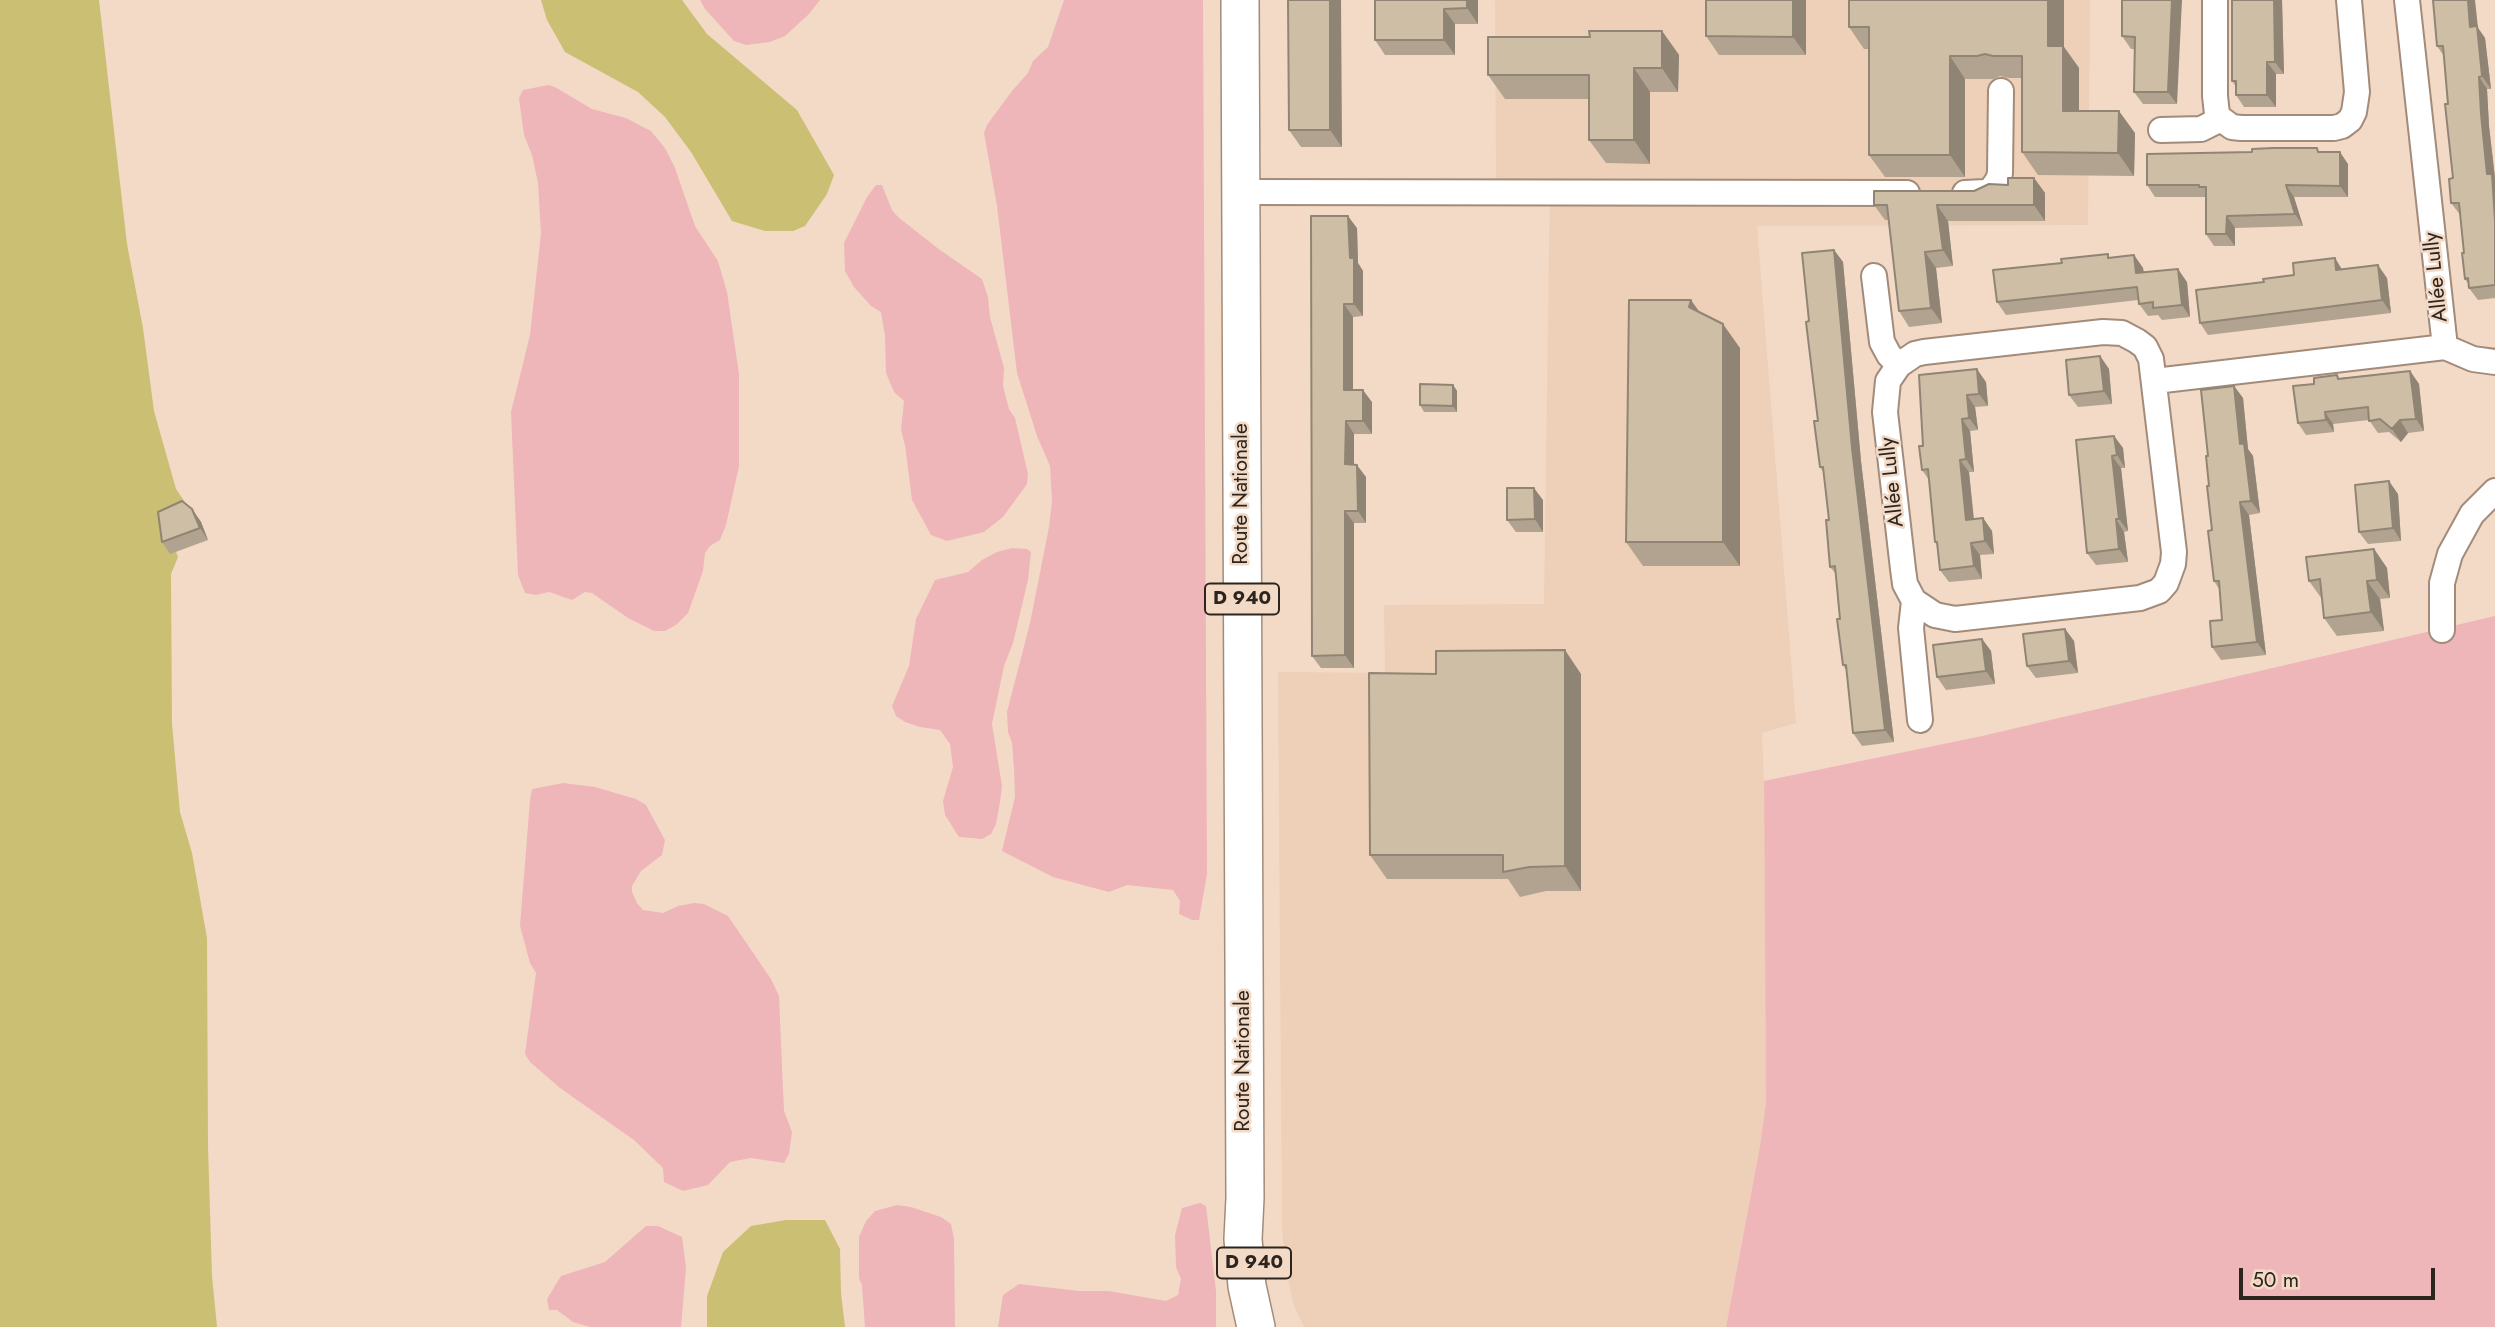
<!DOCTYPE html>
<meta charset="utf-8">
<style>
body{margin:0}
#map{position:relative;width:2495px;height:1327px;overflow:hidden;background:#f3dac7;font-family:Jost,sans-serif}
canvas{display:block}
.scale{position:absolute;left:2239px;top:1268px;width:196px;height:32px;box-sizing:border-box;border:4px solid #2d241d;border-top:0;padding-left:9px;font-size:21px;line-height:24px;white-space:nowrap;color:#2d241d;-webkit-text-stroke:5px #f3dac7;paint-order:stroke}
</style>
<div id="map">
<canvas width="2495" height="1327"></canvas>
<div class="scale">50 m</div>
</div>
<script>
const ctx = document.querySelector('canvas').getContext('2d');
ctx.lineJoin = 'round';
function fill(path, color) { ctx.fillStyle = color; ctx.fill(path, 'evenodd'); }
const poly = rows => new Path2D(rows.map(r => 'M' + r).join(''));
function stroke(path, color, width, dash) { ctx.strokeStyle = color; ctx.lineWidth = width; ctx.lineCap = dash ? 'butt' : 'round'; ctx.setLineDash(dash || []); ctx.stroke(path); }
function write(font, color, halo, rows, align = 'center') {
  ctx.font = font + ' Jost,sans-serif'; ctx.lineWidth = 5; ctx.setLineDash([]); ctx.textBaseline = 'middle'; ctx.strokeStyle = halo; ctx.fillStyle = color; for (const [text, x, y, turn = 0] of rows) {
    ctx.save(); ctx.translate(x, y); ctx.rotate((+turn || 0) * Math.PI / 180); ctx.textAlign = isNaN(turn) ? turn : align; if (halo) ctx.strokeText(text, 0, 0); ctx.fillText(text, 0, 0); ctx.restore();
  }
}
fill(poly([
 [1495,0,2090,0,2088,225,1757,226,1796,723,1762,733,1764,781,1766,1102,1760,1146,1726,1327,1304,1327,1293,1303,1286,1268,1282,1229,1278,672,1385,673,1384,605,1544,604,1550,181,1496,181]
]), '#eecfb7');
fill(poly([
 [700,0,820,0,809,14,785,36,770,42,746,45,734,41,705,9],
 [1064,0,1203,0,1207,874,1199,920,1192,920,1179,914,1180,901,1173,890,1127,885,1109,892,1053,877,1002,851,1015,797,1014,768,1012,743,1008,732,1007,712,1030,623,1049,527,1052,501,1050,466,1037,436,1017,373,997,206,984,133,987,125,1012,91,1028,73,1033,61,1048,47],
 [548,85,555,87,592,109,626,118,651,131,665,148,675,168,695,226,718,261,727,292,739,374,739,466,726,525,720,540,710,546,705,553,703,571,688,613,676,625,665,631,654,631,628,618,592,593,585,592,572,600,549,592,536,595,525,593,518,575,511,412,530,335,541,233,538,183,532,155,524,135,519,98,523,90],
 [876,185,882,185,892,210,898,217,940,250,982,279,988,297,990,317,1004,368,1003,386,1009,409,1015,418,1028,474,1027,484,1003,517,984,532,947,541,931,535,912,500,905,445,901,430,904,401,894,392,886,373,885,336,881,312,871,306,854,287,845,271,844,243,867,197],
 [1012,548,1027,549,1031,552,1028,580,1013,643,1004,666,992,724,1002,786,1000,802,996,824,991,834,982,839,959,837,945,815,943,801,953,767,950,744,940,730,920,727,905,722,896,716,892,706,909,666,916,619,935,580,968,572,982,560,997,552],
 [2495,616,2495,1327,1726,1327,1760,1146,1766,1102,1764,781,1982,736],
 [563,783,595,787,636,799,646,805,665,840,662,855,641,871,632,886,632,892,637,903,643,910,663,913,678,906,694,903,704,904,728,916,771,979,779,996,784,1111,792,1132,789,1154,784,1163,751,1158,730,1162,708,1185,683,1191,664,1182,663,1168,634,1140,560,1088,530,1062,525,1054,536,973,530,963,520,926,530,800,532,789],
 [1200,1203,1206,1206,1216,1291,1216,1327,998,1327,1003,1295,1019,1284,1079,1291,1109,1291,1166,1301,1178,1295,1181,1279,1176,1267,1175,1235,1182,1208],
 [897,1205,911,1207,941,1217,951,1224,954,1239,955,1327,865,1327,862,1285,859,1278,859,1237,866,1221,875,1211],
 [646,1226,658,1226,682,1237,686,1268,681,1327,590,1327,573,1322,557,1310,549,1310,547,1299,561,1276,605,1262]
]), '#eeb6b8');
fill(poly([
 [0,0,99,0,127,244,143,328,154,411,176,489,193,514,167,528,178,557,171,574,172,724,180,812,192,853,207,938,208,1146,212,1276,217,1327,0,1327],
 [541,0,682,0,707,34,797,110,834,175,827,194,805,226,793,231,765,231,732,221,691,152,665,117,638,92,565,52,547,20],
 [786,1220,825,1220,840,1249,841,1293,845,1327,707,1327,707,1296,723,1252,751,1226]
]), '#cbbf73');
const street = poly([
 [2215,0,2215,96,2217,114,2221,119],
 [2407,0,2445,347],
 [2161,130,2201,129,2221,119,2232,127,2241,128,2334,128,2342,126,2350,120,2354,112,2357,92,2349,0],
 [1241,192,1907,193],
 [1965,193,1985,192,1991,190,1998,180,2000,173,2001,91],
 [1874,276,1882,342,1889,355,1899,365,1888,381,1885,412,1903,569,1905,584,1914,601,1911,628,1920,720],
 [2445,347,2473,359,2495,362],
 [1899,365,1915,354,1924,352,2103,332,2122,333,2137,341,2145,347,2151,359,2174,552,2173,564,2166,583,2159,591,2140,598,1955,619,1935,615,1914,601],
 [2155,381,2445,347],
 [2442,630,2442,583,2450,554,2472,514,2495,491]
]);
const primary = poly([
 [1240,0,1245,1198,1243,1239,1247,1286,1256,1327]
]);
stroke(street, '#a28b7a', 28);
stroke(primary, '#a28b7a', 40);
stroke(street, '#fff', 24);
stroke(primary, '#fff', 37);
fill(poly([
 [1288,0,1342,147,1301,147,1289,130],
 [1375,0,1478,0,1478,24,1455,24,1455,55,1385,55,1375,40],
 [1806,0,1806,55,1719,55,1706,36],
 [1849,0,2064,47,2079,68,2079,111,2135,133,2134,176,2038,175,2022,152,2022,78,2009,78,2000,76,1993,79,1965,79,1965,177,1885,177,1869,155,1869,49,1864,49,1849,27],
 [2122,0,2177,104,2143,104,2134,92,2135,49,2131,49,2122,36],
 [2232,0,2282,0,2284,74,2276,74,2276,107,2244,107,2236,95,2236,87,2232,81],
 [2478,28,2485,38,2491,89,2487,89,2489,126,2495,178,2495,298,2478,300,2469,288,2469,285,2465,279,2464,253,2461,216,2451,203,2453,178,2444,56,2437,46],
 [1662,31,1679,55,1678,92,1650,92,1650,164,1606,163,1589,140,1589,99,1505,99,1488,75,1590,37],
 [2320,152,2348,164,2348,197,2294,197,2303,226,2235,228,2235,246,2214,246,2206,234,2205,197,2155,197,2147,185],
 [2034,178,2045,193,2045,221,1948,221,1953,266,1936,268,1942,323,1909,327,1899,311,1889,220,1885,220,1874,205,1974,191],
 [1311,216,1357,228,1358,263,1363,271,1363,316,1353,317,1353,390,1372,402,1372,434,1354,434,1354,465,1366,477,1366,523,1354,523,1354,668,1321,668,1312,656],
 [1834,250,1843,262,1861,461,1894,742,1862,746,1853,733,1846,670,1843,665,1840,619,1836,574,1830,567,1829,520,1824,473,1820,467,1818,421,1809,321],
 [2134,255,2143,268,2144,272,2187,282,2190,317,2162,320,2158,315,2148,316,2139,304,2138,300,2006,315,1997,302,2110,258],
 [2342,269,2387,278,2391,313,2208,335,2200,323,2264,282],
 [1699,312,1740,348,1740,566,1643,566,1626,542],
 [2100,356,2109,369,2112,404,2078,407,2069,395],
 [2410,371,2419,384,2424,431,2408,433,2401,442,2389,432,2378,433,2369,420,2333,424,2334,432,2306,435,2298,423,2314,384,2337,375,2339,378],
 [1919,375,1986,382,1988,406,1975,407,1978,430,1970,431,1974,472,1969,472,1974,519,1983,518,1992,531,1994,554,1980,555,1982,579,1949,582,1940,570,1938,547,1935,542,1929,480,1922,470,1923,446],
 [1453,385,1457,391,1457,412,1424,412,1420,405],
 [2234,386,2243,398,2248,449,2253,456,2260,513,2249,515,2266,655,2221,660,2212,647,2222,620,2219,589,2214,581,2208,456],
 [2114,436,2123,448,2125,468,2121,468,2128,531,2124,532,2128,562,2096,565,2087,553],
 [2398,494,2401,541,2368,544,2359,532],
 [1543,500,1543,532,1516,532,1507,520],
 [192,509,201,522,208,540,170,554,162,542],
 [2374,549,2387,568,2390,598,2380,599,2384,631,2337,636,2324,618,2322,599,2309,581],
 [2065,629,2074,641,2078,673,2036,678,2027,666],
 [1982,639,1991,651,1995,684,1946,690,1937,677],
 [1436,674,1581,674,1581,891,1546,891,1520,897,1508,879,1387,879,1370,855]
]), '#b1a38f');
fill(poly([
 [1330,0,1341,0,1342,147,1330,130],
 [1467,0,1478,0,1478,24,1467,8],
 [1793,0,1806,0,1806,55,1793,37],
 [2048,0,2064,0,2064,47,2079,68,2079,133,2063,111,2048,46],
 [2172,0,2182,0,2177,104,2168,92],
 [2274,0,2282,0,2284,74,2275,62],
 [2468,0,2475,0,2478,28,2485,38,2491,89,2482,76,2470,27],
 [1444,9,1455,24,1455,55,1444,40],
 [1662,31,1679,55,1678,92,1662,68],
 [1950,56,1965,79,1965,177,1950,155],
 [2267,62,2276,74,2276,107,2267,95],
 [1634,68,1650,92,1650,164,1634,140],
 [2479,77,2487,89,2489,126,2495,178,2495,221,2487,174,2481,114],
 [2119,111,2135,133,2134,176,2118,153],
 [2340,152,2348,164,2348,197,2340,186],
 [2034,178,2045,193,2045,221,2034,205],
 [2286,185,2294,197,2303,226,2295,214],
 [1937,205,1948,221,1953,266,1943,250],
 [1348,216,1357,228,1358,263,1363,271,1363,316,1354,304,1350,258],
 [2227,216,2235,228,2235,246,2226,234],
 [1834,250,1843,262,1861,461,1894,742,1885,730,1852,448],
 [1925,252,1936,268,1942,323,1931,308],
 [2134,255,2143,268,2145,286,2136,273],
 [2335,258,2343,271,2336,270],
 [2378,265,2387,278,2391,313,2382,300],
 [2178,269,2187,282,2190,317,2182,305],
 [1691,300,1708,324,1689,307],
 [1344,304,1353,317,1353,403,1344,390],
 [1723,324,1740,348,1740,566,1723,542],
 [2100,356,2109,369,2112,404,2104,391],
 [1977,369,1986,382,1988,406,1979,394],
 [2410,371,2419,384,2424,431,2416,419],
 [1453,385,1457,391,1457,412,1453,406],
 [2234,386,2243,398,2248,449,2253,456,2260,513,2251,501,2240,444],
 [1363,390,1372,402,1372,434,1363,421],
 [1967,395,1975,407,1978,430,1969,418],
 [2325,412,2333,424,2334,432,2326,420],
 [1962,419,1970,431,1974,472,1966,459],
 [2400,420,2408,433,2401,442,2392,429],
 [1346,421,1354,434,1354,477,1345,464],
 [2114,436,2123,448,2125,468,2117,455],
 [2112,456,2121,468,2128,531,2119,519],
 [1960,460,1969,472,1975,533,1966,520],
 [1357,465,1366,477,1366,523,1358,511],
 [2389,481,2398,494,2401,541,2393,528],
 [1534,488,1543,500,1543,532,1535,519],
 [2240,502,2249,515,2266,655,2257,642],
 [192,509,201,522,208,540,200,528],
 [1345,511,1354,523,1354,668,1345,655],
 [1983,518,1992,531,1994,554,1985,541],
 [2116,519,2124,532,2128,562,2119,549],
 [1971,543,1980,555,1982,579,1974,566],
 [2374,549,2387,568,2390,598,2377,580],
 [2367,581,2380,599,2384,631,2371,612],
 [2065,629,2074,641,2078,673,2069,661],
 [1982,639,1991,651,1995,684,1986,671],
 [1565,650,1581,674,1581,891,1565,866]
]), '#908574');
const building = poly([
 [1288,0,1330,0,1330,130,1289,130,1288,0],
 [1375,0,1467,0,1467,8,1444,9,1444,40,1375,40,1375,0],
 [1706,0,1793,0,1793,37,1706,36,1706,0],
 [1849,0,2048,0,2048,46,2063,46,2063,111,2119,111,2118,153,2022,152,2022,56,1993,56,1985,54,1977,56,1950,56,1950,155,1869,155,1869,27,1849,27,1849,0],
 [2122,0,2172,0,2168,92,2134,92,2135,37,2122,36,2122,0],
 [2232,0,2274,0,2275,62,2267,62,2267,95,2236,95,2236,81,2232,81,2232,0],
 [2433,0,2468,0,2470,27,2477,26,2482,76,2479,77,2481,114,2487,174,2492,174,2495,221,2495,285,2469,288,2468,278,2465,279,2462,253,2464,253,2459,203,2451,203,2449,179,2453,178,2445,104,2448,104,2443,46,2437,46,2433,0],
 [1589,31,1662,31,1662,68,1634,68,1634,140,1589,140,1589,75,1488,75,1488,37,1590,37,1589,31],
 [2273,148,2317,148,2318,152,2340,152,2340,186,2286,185,2295,214,2227,216,2226,234,2206,234,2206,187,2199,187,2199,185,2147,185,2147,154,2252,152,2252,149,2273,148],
 [2008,178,2034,178,2034,205,1937,205,1943,250,1925,252,1931,308,1899,311,1887,205,1874,205,1874,191,1974,191,1989,184,2008,185,2008,178],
 [1311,216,1348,216,1350,258,1354,258,1354,304,1344,304,1344,390,1363,390,1363,421,1346,421,1345,464,1357,465,1358,511,1345,511,1345,655,1312,656,1311,216],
 [1834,250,1852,448,1885,730,1853,733,1846,665,1843,665,1837,619,1840,619,1835,566,1830,567,1826,520,1829,520,1823,467,1820,467,1814,421,1818,421,1806,322,1809,321,1802,253,1834,250],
 [2108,254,2108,258,2134,255,2136,273,2178,269,2182,305,2153,308,2153,302,2139,304,2137,287,1997,302,1993,270,2062,263,2061,259,2108,254],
 [2335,258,2336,270,2378,265,2382,300,2200,323,2196,290,2264,282,2263,279,2294,275,2293,263,2335,258],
 [1629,300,1691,300,1689,307,1723,324,1723,542,1626,542,1629,300],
 [2100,356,2104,391,2069,395,2066,360,2100,356],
 [1977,369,1979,394,1967,395,1969,418,1962,419,1966,459,1960,460,1966,520,1983,518,1985,541,1971,543,1974,566,1940,570,1937,542,1935,542,1928,469,1922,470,1919,446,1923,446,1919,375,1977,369],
 [2410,371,2416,419,2400,420,2392,429,2380,419,2369,421,2368,407,2325,412,2326,420,2298,423,2293,386,2314,384,2314,378,2337,375,2338,379,2410,371],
 [1420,384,1453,385,1453,406,1420,405,1420,384],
 [2234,386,2240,444,2244,443,2251,501,2240,502,2257,642,2212,647,2210,621,2222,620,2219,581,2214,581,2208,531,2212,530,2207,486,2209,486,2206,456,2208,456,2201,390,2234,386],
 [2114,436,2117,455,2112,456,2119,519,2116,519,2119,549,2087,553,2076,440,2114,436],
 [2389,481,2393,528,2359,532,2355,485,2389,481],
 [1507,488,1534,488,1535,519,1507,520,1507,488],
 [182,501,192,509,200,528,162,542,158,512,182,501],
 [2374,549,2377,580,2367,581,2371,612,2324,618,2320,579,2309,581,2306,557,2374,549],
 [2065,629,2069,661,2027,666,2023,634,2065,629],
 [1982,639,1986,671,1937,677,1933,645,1982,639],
 [1565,650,1565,866,1529,867,1503,872,1503,855,1370,855,1369,673,1436,674,1436,651,1565,650]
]);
fill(building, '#cebea6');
stroke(building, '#908574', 2);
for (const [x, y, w] of [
 [1242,599,74],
 [1254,1263,74]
]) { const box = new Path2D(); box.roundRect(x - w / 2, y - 15.5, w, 31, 5); ctx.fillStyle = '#f3dac7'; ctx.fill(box); stroke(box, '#2d241d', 2); }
write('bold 19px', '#2d241d', null, [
 ["D 940",1242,599],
 ["D 940",1254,1263]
]);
write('21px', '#2d241d', '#f3dac7', [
 ["Allée Lully",2437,277,-96],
 ["Allée Lully",1893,482,-96],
 ["Route Nationale",1242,494,-90],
 ["Route Nationale",1244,1061,-90]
]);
</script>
